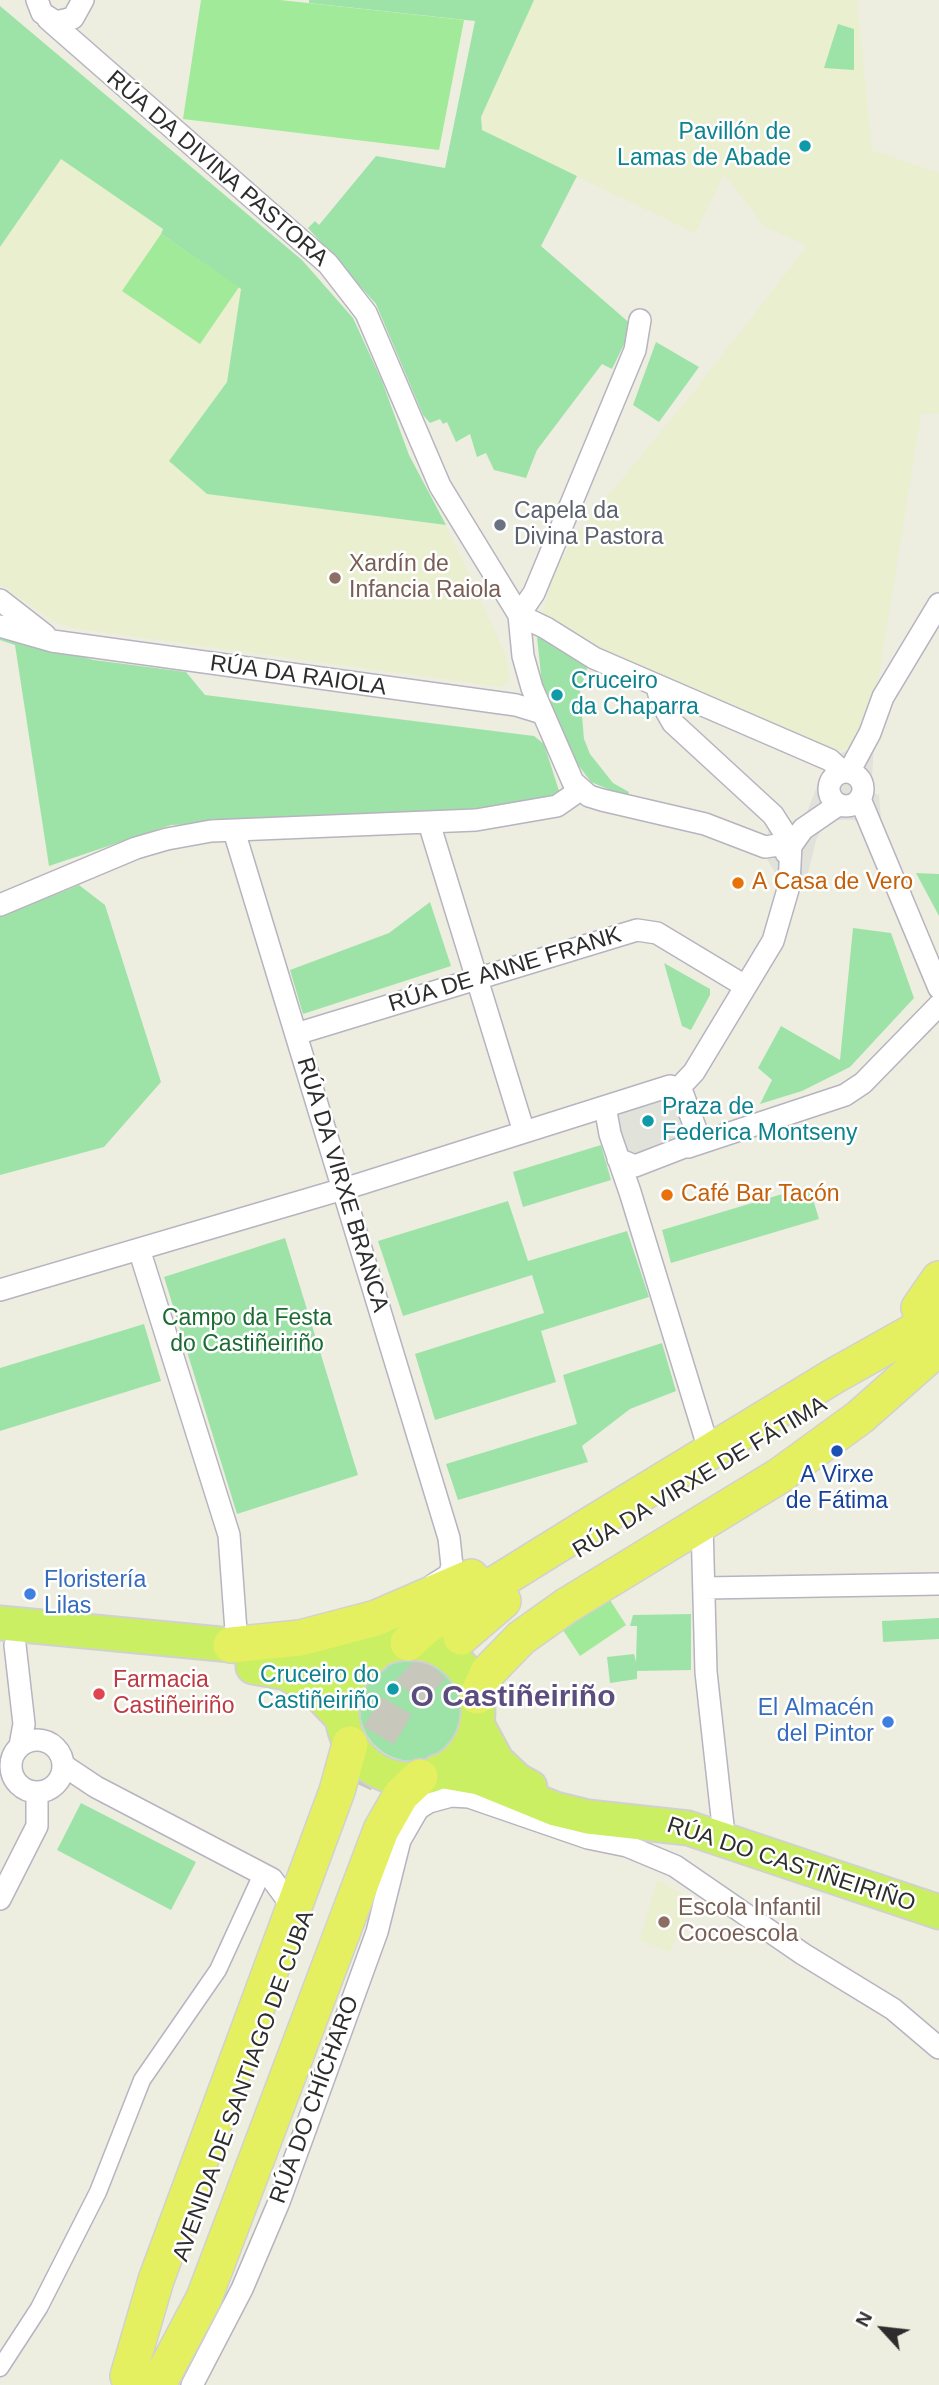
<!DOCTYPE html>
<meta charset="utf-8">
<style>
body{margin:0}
#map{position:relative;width:939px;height:2385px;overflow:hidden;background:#edeee0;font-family:Arial,sans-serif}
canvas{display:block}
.north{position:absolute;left:848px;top:2294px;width:70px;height:70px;-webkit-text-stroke:5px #fff;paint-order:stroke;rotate:297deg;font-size:19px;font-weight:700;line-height:28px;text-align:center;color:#2d2d2d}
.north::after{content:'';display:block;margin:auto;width:24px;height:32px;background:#2d2d2d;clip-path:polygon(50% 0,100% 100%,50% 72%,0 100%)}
</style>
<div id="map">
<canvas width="939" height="2385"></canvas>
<div class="north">N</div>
</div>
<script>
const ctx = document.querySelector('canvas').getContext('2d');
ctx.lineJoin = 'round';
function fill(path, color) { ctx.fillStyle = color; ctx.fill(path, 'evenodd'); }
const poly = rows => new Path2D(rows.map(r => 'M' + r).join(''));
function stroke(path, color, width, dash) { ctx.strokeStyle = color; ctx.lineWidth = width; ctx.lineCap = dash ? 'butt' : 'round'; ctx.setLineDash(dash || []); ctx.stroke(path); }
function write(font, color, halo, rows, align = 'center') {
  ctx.font = font + ' Arial,sans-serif'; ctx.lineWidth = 5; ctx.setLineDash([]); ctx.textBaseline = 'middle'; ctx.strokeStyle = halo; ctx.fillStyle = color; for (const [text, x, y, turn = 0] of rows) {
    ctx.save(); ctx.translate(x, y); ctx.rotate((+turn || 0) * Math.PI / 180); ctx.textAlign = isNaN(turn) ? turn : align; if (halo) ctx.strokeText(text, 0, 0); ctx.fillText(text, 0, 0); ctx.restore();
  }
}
fill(poly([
 [534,0,857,0,872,150,939,173,939,413,921,414,879,676,860,742,836,753,622,665,543,613,551,579,574,537,690,396,807,246,764,226,724,174,695,233,482,131,481,117],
 [61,159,164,229,161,234,242,288,227,382,170,461,207,494,446,525,507,658,509,681,502,687,73,628,53,621,0,584,0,247],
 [657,1880,692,1899,670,1952,640,1940]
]), '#eaefd0');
fill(poly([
 [309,0,534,0,481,117,482,130,577,176,541,246,633,326,612,369,602,364,537,450,526,478,494,470,486,453,477,457,470,434,456,442,447,422,443,424,440,419,430,423,423,415,376,304,308,228,315,221,319,225,376,156,445,168,475,21,309,3],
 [0,6,302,260,353,318,382,381,409,455,446,525,207,494,169,461,227,382,241,289,161,234,163,229,61,159,0,247],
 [838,24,854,29,854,70,824,68],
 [656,342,699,367,659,422,633,405],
 [0,635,94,660,186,672,205,695,534,736,544,744,560,794,557,799,475,813,171,825,49,866,15,645,0,640],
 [537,637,548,640,588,665,580,692,584,739,590,754,613,783,629,792,627,797,591,782,576,762,542,684],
 [916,873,939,874,939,916],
 [79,885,105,905,161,1082,104,1147,0,1175,0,917],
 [430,902,451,966,303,1014,290,970,389,933],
 [853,928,891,933,914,998,850,1067,802,1091,760,1104,772,1080,758,1068,781,1026,840,1060],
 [664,963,710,989,710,995,691,1030,682,1026],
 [601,1145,611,1180,523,1207,513,1172],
 [809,1186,819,1219,671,1263,662,1230],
 [508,1201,528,1261,627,1231,649,1297,541,1331,556,1382,435,1420,415,1354,544,1313,532,1275,403,1316,378,1241],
 [285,1238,358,1475,237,1514,164,1277],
 [144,1324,161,1381,0,1431,0,1368],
 [662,1343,676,1391,630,1409,582,1446,588,1462,458,1500,446,1464,577,1424,563,1375],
 [691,1614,691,1670,637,1671,637,1679,610,1683,607,1657,634,1654,636,1662,637,1626,630,1626,633,1615],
 [939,1618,939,1639,883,1642,882,1621],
 '360 1709a52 52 0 1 1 104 0a52 52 0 1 1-104 0Z',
 [81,1803,196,1862,171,1910,57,1850]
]), '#9de3a8');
fill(poly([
 [201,0,280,0,464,20,439,150,183,119],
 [161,234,239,287,200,344,122,291],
 [610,1600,626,1625,580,1656,563,1630]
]), '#a0ea99');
fill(poly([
 [865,743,874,745,871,793,879,795,882,831,853,820,834,820,822,828,816,840,805,886,776,874,765,856,766,839,773,815,795,822,807,812,825,766,834,756],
 [690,1096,707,1153,615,1176,593,1101]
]), '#e1e2da');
stroke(poly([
 [355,1783,368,1754,398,1703,461,1637]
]), '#c7c7bc', 35, [35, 18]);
const pedestrian = poly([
 [0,2368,39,2308,98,2192,142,2080,218,1970,262,1874]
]);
const minor = poly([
 [37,0,42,13,56,22,73,18,83,0],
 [48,19,328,264,366,313,440,486,519,615,523,656,532,688,573,782,589,796,602,800,705,824,765,847,791,843],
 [0,600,45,635],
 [519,615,546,628,594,658,830,760,843,772],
 [519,615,534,593,635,350,640,320],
 [0,626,52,641,516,705,542,713],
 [657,687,661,702,673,723,773,815,791,843,789,886,773,941,694,1072,678,1089],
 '829 789a17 17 0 1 1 34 0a17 17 0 1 1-34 0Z',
 [849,772,870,733,883,697,939,604],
 [860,799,939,988],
 [429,823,524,1132],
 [234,831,449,1538,452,1566,449,1575,433,1585],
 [786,853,803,829,838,805],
 [0,905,136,848,167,839,211,831,476,820,557,806,580,790],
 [296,1034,637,930,657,933,745,986],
 [611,1105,606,1112,610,1134,630,1192,710,1453],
 [688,1147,845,1095,863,1083,939,1005],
 [139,1249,229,1535,236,1631,231,1645],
 [0,1290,360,1184,670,1086,682,1092,695,1127,692,1144,635,1166,618,1159],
 [702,1524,706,1672,723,1826],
 [705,1588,939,1584],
 [15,1645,24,1724,20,1746],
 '11 1766a26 26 0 1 1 52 0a26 26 0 1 1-52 0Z',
 [63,1765,96,1787,272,1879,286,1898,291,1914],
 [0,1899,37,1826,37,1792],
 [192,2385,242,2289,279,2202,377,1932,400,1840,418,1809,429,1802,451,1796,469,1797,588,1838,627,1846,675,1866,803,1954,893,2009,939,2048]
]);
const primary = poly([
 [0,1623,231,1645,284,1655,373,1656],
 '342 1711a68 68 0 1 1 136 0a68 68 0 1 1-136 0Z',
 [253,1667,287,1673,322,1697,341,1717],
 [477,1724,497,1761,517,1780,530,1787],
 [439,1771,479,1778,555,1809,588,1817,688,1828,939,1912]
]);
const trunk = poly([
 [919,1308,939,1279],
 [461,1637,503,1601],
 [408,1643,424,1628,593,1523,834,1376,939,1317],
 [231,1645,300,1638,376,1618,471,1577],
 [477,1696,488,1672,521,1638,566,1606,779,1476,860,1417,939,1347],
 [128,2376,156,2280,337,1791,350,1744],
 [158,2385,204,2298,381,1830,401,1795,420,1777]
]);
stroke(pedestrian, '#b7b3c0', 19);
stroke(minor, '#b7b3c0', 24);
stroke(primary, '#d1d1d1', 37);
stroke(trunk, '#d1d1d1', 38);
stroke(pedestrian, '#fff', 16);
stroke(minor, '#fff', 21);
stroke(primary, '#cbef63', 33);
stroke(trunk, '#e4f060', 35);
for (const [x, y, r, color] of [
 [805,146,7,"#0f9aa8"],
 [500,525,7,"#6b7280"],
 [335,578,7,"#8d6e63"],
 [557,695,7,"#0f9aa8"],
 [738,883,7,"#e8710a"],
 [648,1121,7,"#0f9aa8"],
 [667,1195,7,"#e8710a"],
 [837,1451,7,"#1a4fb4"],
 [30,1594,7,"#3f7fe0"],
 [393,1689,7,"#0f9aa8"],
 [99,1694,7,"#e0444e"],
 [888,1722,7,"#3f7fe0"],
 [664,1922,7,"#8d6e63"]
]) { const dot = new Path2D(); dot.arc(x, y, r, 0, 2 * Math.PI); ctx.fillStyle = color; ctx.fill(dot); stroke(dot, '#fff', 2.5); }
write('23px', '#0d838f', '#fff', [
 ["Pavillón de",791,133],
 ["Lamas de Abade",791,159],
 ["Cruceiro",571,682,"left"],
 ["da Chaparra",571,708,"left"],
 ["Praza de",662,1108,"left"],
 ["Federica Montseny",662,1134,"left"],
 ["Cruceiro do",379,1676],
 ["Castiñeiriño",379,1702]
], 'right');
write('23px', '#2d2d2d', '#fff', [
 ["RÚA DA DIVINA PASTORA",217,169,41],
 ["RÚA DA RAIOLA",298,676,8],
 ["RÚA DE ANNE FRANK",505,970,-17],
 ["RÚA DA VIRXE BRANCA",342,1185,73],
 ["RÚA DA VIRXE DE FÁTIMA",700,1478,-31],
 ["RÚA DO CASTIÑEIRIÑO",791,1865,18],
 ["AVENIDA DE SANTIAGO DE CUBA",244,2086,-70],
 ["RÚA DO CHÍCHARO",315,2100,-70]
]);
write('23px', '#5b616d', '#fff', [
 ["Capela da",514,512],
 ["Divina Pastora",514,538]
], 'left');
write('23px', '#785e54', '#fff', [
 ["Xardín de",349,565],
 ["Infancia Raiola",349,591],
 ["Escola Infantil",678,1909],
 ["Cocoescola",678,1935]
], 'left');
write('23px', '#c56008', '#fff', [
 ["A Casa de Vero",752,883],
 ["Café Bar Tacón",681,1195]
], 'left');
write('23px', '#1c6b32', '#fff', [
 ["Campo da Festa",247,1319],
 ["do Castiñeiriño",247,1345]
]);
write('23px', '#164399', '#fff', [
 ["A Virxe",837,1476],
 ["de Fátima",837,1502]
]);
write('23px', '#366cbe', '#fff', [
 ["Floristería",44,1581],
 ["Lilas",44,1607],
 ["El Almacén",874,1709,"right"],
 ["del Pintor",874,1735,"right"]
], 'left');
write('23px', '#be3a42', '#fff', [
 ["Farmacia",113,1681],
 ["Castiñeiriño",113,1707]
], 'left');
write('bold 30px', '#5c4d7e', '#fff', [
 ["O Castiñeiriño",513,1698]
]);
</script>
